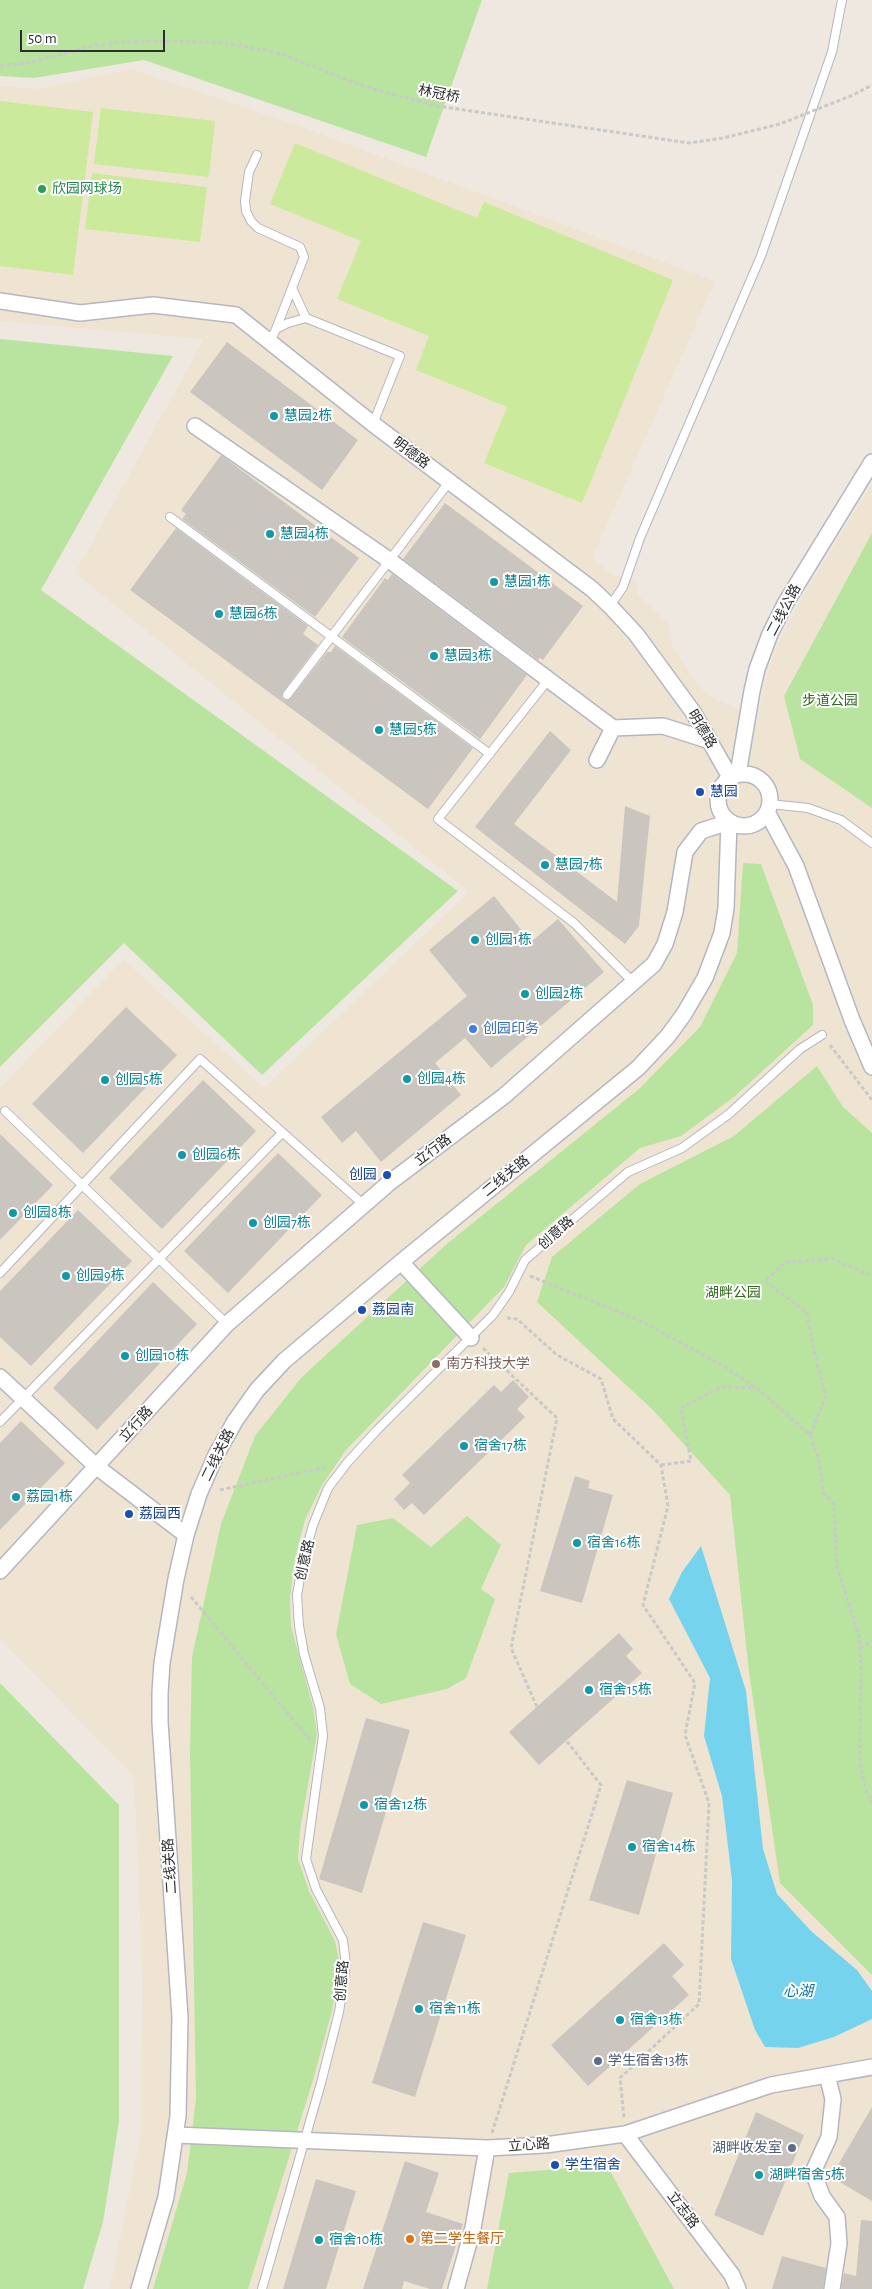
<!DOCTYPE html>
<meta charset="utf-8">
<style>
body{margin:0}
#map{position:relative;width:872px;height:2289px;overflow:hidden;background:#eee8e1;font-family:"Alegreya Sans",sans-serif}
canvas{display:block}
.scale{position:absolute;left:20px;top:30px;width:145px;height:22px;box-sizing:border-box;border:2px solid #2e2e2e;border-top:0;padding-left:6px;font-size:15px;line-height:18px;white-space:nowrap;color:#2e2e2e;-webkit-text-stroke:4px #fff;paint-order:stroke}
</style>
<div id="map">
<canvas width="872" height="2289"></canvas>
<div class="scale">50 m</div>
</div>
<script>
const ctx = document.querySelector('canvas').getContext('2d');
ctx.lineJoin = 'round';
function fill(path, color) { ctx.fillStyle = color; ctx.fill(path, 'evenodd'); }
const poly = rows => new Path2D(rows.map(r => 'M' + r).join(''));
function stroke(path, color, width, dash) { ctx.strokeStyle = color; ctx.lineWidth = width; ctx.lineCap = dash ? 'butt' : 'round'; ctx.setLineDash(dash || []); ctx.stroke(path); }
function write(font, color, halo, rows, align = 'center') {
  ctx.font = font + ' "Alegreya Sans","Noto Sans SC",sans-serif'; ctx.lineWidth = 4; ctx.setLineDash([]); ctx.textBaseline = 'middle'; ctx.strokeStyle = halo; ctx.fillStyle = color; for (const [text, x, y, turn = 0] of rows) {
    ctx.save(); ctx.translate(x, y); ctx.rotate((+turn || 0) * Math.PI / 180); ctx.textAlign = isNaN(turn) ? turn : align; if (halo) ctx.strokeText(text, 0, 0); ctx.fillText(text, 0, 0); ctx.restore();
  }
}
fill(poly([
 [132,69,299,126,715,281,592,558,611,574,638,582,637,594,668,624,673,647,696,682,708,696,736,708,757,724,765,684,778,643,801,599,872,484,872,2289,110,2289,141,2134,143,1980,134,1777,0,1639,0,1088,122,961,126,958,124,960,264,1088,469,892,75,573,204,339,0,321,0,86,38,89]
]), '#efe4d1');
fill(poly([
 [0,0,482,0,426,157,144,60,34,78,0,76],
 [0,339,173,356,41,590,458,891,262,1075,124,943,0,1067],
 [872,533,872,808,800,759,784,696],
 [743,863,761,864,813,1005,813,1025,734,1097,681,1136,640,1148,526,1245,504,1287,346,1450,322,1485,305,1520,295,1558,290,1597,291,1626,313,1707,317,1734,300,1830,298,1859,309,1891,335,1941,340,1965,332,2011,313,2080,248,2289,153,2289,187,2173,196,2098,190,1753,192,1657,221,1524,255,1436,301,1378,391,1295,448,1243,639,1089,700,1027,737,953],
 [817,1066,843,1107,872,1133,872,1975,780,1883,749,1672,730,1495,653,1410,537,1302,552,1257,640,1184,734,1136],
 [467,1516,501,1545,481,1589,495,1599,466,1678,447,1689,381,1704,350,1684,336,1634,357,1525,393,1518,431,1547],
 [0,1683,119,1805,119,2121,103,2222,83,2289,0,2289],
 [607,2165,674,2289,487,2289,509,2173]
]), '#b9e49f');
fill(poly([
 [0,101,93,112,73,275,0,266],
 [101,108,215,121,209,177,94,164],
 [295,143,477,218,484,202,673,280,582,503,484,463,507,407,416,370,429,336,337,299,361,241,270,204],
 [92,173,207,187,200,242,85,229]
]), '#ccea9b');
fill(poly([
 [701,1546,746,1691,763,1849,777,1894,811,1931,857,1970,872,1991,872,2019,834,2037,798,2048,765,2047,755,2030,731,1959,732,1880,722,1796,704,1736,710,1678,669,1599,682,1572]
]), '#76d3ee');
fill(poly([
 [227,342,358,440,322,490,190,392],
 [221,455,359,558,315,617,182,519,186,514,181,510],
 [445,503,583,606,543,660,540,658,538,660,403,559],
 [176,528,308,626,303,634,318,645,283,692,282,697,284,700,291,698,327,652,331,652,335,646,473,748,428,809,130,590],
 [392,574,527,675,480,739,342,637,385,578,388,580],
 [550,731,571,750,514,824,617,902,625,806,650,816,639,926,625,944,475,827],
 [494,896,531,942,558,919,604,972,491,1068,465,1038,435,1063,461,1095,381,1162,356,1131,342,1143,321,1117,467,996,429,950],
 [126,1007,177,1055,83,1153,32,1104],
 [203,1080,256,1131,162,1229,109,1178],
 [0,1134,53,1185,0,1240],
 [278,1153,322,1195,228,1293,184,1251],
 [78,1210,132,1261,31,1366,0,1337,0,1291],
 [153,1282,197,1324,97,1430,53,1388],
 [513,1380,529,1397,517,1409,525,1417,424,1515,412,1503,404,1510,394,1499,410,1483,402,1475,494,1385,501,1392],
 [21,1421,65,1463,0,1530,0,1443],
 [575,1476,590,1481,588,1488,613,1495,582,1603,540,1591],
 [619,1633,633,1649,626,1656,642,1673,539,1765,509,1732],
 [366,1718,410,1730,362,1893,319,1879],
 [627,1780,673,1793,639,1915,589,1900],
 [423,1922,466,1935,415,2097,372,2083],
 [664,1943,684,1965,672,1976,689,1995,588,2086,551,2045],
 [872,2107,872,2201,831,2177],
 [756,2112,804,2135,763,2236,714,2215],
 [405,2161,439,2173,426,2212,463,2224,442,2289,430,2289,404,2281,402,2289,363,2289],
 [316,2179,356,2191,326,2289,283,2289],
 [861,2220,872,2221,872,2289,841,2289,844,2273,856,2276],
 [782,2256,826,2268,823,2289,772,2289]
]), '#cac6bf');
const lane = poly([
 [257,155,249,172,245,201,246,211,251,221,258,228,300,247,304,257,276,329],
 [292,288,306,318],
 [270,342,276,329,288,323,306,318,400,356,373,424],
 [170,517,490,754],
 [610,606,623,587,640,538,761,256,832,52,842,0],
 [548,680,438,819,574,923,633,982],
 [287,695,449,482],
 [770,804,808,808,841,820,872,843],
 [5,1111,227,1324],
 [0,1273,200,1059,364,1205],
 [0,1422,282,1133],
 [262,2289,321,2083,339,2012,346,1965,343,1940,316,1889,306,1859,323,1736,320,1708,304,1654,299,1626,297,1595,303,1561,313,1525,328,1488,347,1463,377,1430,493,1315,509,1292,525,1260,628,1172,682,1148,729,1114,800,1049,822,1035]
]);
const street = poly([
 [0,301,80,313,153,305,236,315,373,424,592,589,610,606,636,634,693,712,730,777],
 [195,426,389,560,613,728,663,726,710,741],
 [597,760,613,728],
 '718 800a26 26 0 1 1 52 0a26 26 0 1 1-52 0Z',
 [738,774,752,691,757,669,770,634,785,604,872,462],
 [767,812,796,866,852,1020,872,1067],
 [401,1262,471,1338],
 [0,1377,97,1467,186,1535],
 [0,1571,227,1324,389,1183,504,1096,654,964,665,944,675,912,685,852,701,831,729,822],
 [827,2075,833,2099,829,2137,813,2172,822,2196,837,2217,839,2243,832,2289],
 [625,2134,732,2275,738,2289],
 [176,2135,487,2148,545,2145,625,2134,771,2085,872,2067],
 [139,2289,166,2197,178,2116,180,2017,160,1722,160,1693,162,1663,176,1579,186,1535,199,1494,216,1455,235,1421,257,1390,284,1361,401,1262,638,1068,668,1036,684,1014,705,978,722,933,726,908,729,822],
 [456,2289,473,2228,487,2148]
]);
stroke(lane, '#b4b7c0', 10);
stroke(street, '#b4b7c0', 18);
stroke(poly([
 [830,1045,872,1100],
 [530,1276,639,1320,720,1364,758,1389,810,1435,818,1457,824,1494,834,1504,837,1567,859,1636,861,1665,860,1763,865,1787,872,1804],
 [507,1318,517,1319,557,1355,601,1379,613,1419,661,1465,668,1506,643,1605,695,1683,685,1735,709,1803,699,2004,620,2078,624,2118],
 [483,1348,557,1418,511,1648,537,1707],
 [810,1435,826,1396,814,1352,807,1313,765,1281,785,1262,833,1259,872,1276],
 [661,1465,691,1461,681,1408,721,1387,755,1388],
 [220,1490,326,1467],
 [191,1597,310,1740],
 [860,1648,872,1641],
 [492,2133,601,1785,566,1740]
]), '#c9c9c9', 3, [4, 2.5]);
stroke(lane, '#fff', 8);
stroke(street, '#fff', 15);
stroke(poly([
 [0,66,27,63,96,45,122,42,172,41,225,43,279,53,366,87,437,106,689,143,723,138,780,124,853,95,872,85]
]), '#c9c9c9', 3, [4, 2.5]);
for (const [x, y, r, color] of [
 [42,189,5,"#2e9e5b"],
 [274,416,5,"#0f9aa8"],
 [270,534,5,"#0f9aa8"],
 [494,582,5,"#0f9aa8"],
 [219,614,5,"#0f9aa8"],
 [434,656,5,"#0f9aa8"],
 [379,730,5,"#0f9aa8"],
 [700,792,5,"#1a4fb4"],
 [545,865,5,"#0f9aa8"],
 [475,940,5,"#0f9aa8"],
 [525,994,5,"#0f9aa8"],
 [473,1029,5,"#3f7fe0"],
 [407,1079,5,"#0f9aa8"],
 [105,1080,5,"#0f9aa8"],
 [182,1155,5,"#0f9aa8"],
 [387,1175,5,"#1a4fb4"],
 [13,1213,5,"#0f9aa8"],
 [253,1223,5,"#0f9aa8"],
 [66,1276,5,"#0f9aa8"],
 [362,1310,5,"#1a4fb4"],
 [125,1356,5,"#0f9aa8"],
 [436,1364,5,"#8d6e63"],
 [464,1446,5,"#0f9aa8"],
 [16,1497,5,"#0f9aa8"],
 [129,1514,5,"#1a4fb4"],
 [577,1543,5,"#0f9aa8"],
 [589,1690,5,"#0f9aa8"],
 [364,1805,5,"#0f9aa8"],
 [632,1847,5,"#0f9aa8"],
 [419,2009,5,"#0f9aa8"],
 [620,2020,5,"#0f9aa8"],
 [598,2061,5,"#5c6f8a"],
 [792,2148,5,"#5c6f8a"],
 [555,2165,5,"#1a4fb4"],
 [759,2175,5,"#0f9aa8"],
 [410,2239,5,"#e8710a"],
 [319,2240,5,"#0f9aa8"]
]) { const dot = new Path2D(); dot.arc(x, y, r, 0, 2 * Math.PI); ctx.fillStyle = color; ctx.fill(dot); stroke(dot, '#fff', 2); }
write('14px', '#2e2e2e', '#fff', [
 ["林冠桥",439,94,11],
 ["明德路",411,453,37],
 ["二线公路",784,610,-62],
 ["明德路",702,729,59],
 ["立行路",433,1150,-37],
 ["二线关路",506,1176,-39],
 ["创意路",556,1233,-41],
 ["立行路",136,1424,-48],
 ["二线关路",218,1455,-64],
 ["创意路",305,1560,-77],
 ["二线关路",170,1866,-94],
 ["创意路",342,1981,-85],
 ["立心路",529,2145,-4],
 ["立志路",683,2210,53]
]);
write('14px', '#27864d', '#fff', [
 ["欣园网球场",52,189]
], 'left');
write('14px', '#0d838f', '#fff', [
 ["慧园2栋",284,416],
 ["慧园4栋",280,534],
 ["慧园1栋",504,582],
 ["慧园6栋",229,614],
 ["慧园3栋",444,656],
 ["慧园5栋",389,730],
 ["慧园7栋",555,865],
 ["创园1栋",485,940],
 ["创园2栋",535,994],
 ["创园4栋",417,1079],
 ["创园5栋",115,1080],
 ["创园6栋",192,1155],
 ["创园8栋",23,1213],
 ["创园7栋",263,1223],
 ["创园9栋",76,1276],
 ["创园10栋",135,1356],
 ["宿舍17栋",474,1446],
 ["荔园1栋",26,1497],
 ["宿舍16栋",587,1543],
 ["宿舍15栋",599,1690],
 ["宿舍12栋",374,1805],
 ["宿舍14栋",642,1847],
 ["宿舍11栋",429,2009],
 ["宿舍13栋",630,2020],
 ["湖畔宿舍5栋",769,2175],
 ["宿舍10栋",329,2240]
], 'left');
write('14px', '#306c1c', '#fff', [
 ["步道公园",830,701],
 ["湖畔公园",733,1293]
]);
write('14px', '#164399', '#fff', [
 ["慧园",710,792],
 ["创园",377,1175,"right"],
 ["荔园南",372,1310],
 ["荔园西",139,1514],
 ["学生宿舍",565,2165]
], 'left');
write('14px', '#366cbe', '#fff', [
 ["创园印务",483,1029]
], 'left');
write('14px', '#785e54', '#fff', [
 ["南方科技大学",446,1364]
], 'left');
write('14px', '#4e5e75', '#fff', [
 ["学生宿舍13栋",608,2061],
 ["湖畔收发室",782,2148,"right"]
], 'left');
write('14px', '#c56008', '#fff', [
 ["第二学生餐厅",420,2239]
], 'left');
write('italic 15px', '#1074a0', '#fff', [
 ["心湖",798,1991]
]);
</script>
